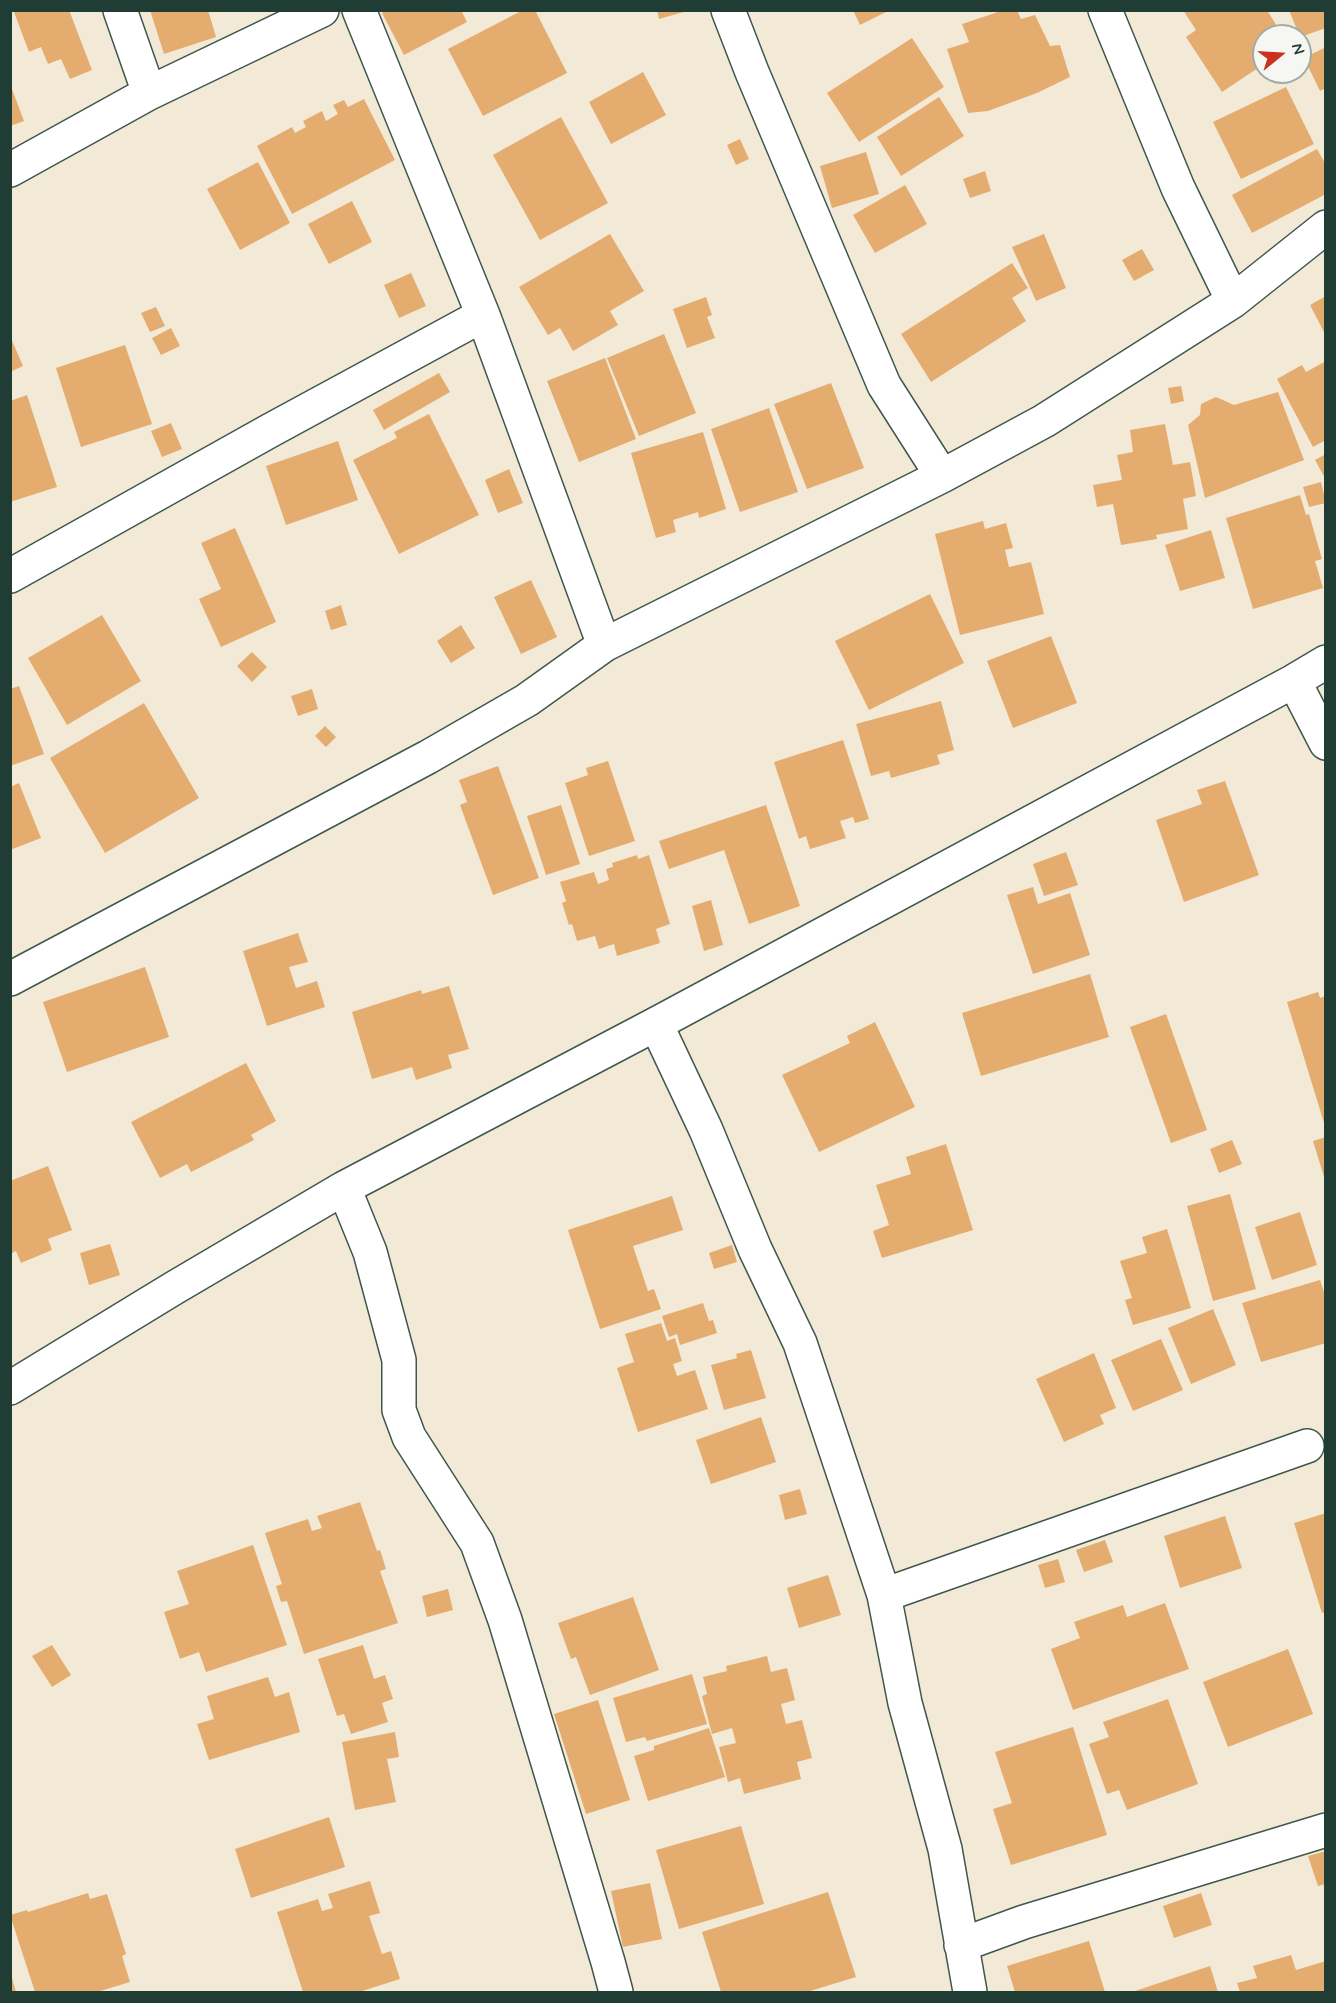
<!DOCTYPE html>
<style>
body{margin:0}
#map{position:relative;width:1336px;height:2003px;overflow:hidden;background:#f2ead7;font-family:Mynerve,sans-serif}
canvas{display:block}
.frame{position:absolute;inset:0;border:12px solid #1f3d34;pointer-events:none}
.north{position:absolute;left:1252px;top:24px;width:60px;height:60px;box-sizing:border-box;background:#f6f6f2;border:2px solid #a0aca6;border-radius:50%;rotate:72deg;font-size:16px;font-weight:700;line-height:24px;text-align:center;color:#1f3d34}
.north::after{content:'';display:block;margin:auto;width:21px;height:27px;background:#c8321e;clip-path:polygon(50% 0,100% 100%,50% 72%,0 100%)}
</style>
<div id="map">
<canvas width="1336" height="2003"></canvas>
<div class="frame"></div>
<div class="north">N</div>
</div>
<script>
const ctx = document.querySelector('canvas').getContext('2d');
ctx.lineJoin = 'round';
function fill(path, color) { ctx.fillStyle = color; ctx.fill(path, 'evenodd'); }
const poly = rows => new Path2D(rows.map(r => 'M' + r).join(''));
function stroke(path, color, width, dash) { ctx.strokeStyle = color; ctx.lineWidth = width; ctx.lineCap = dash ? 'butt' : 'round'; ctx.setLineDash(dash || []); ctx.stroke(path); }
fill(poly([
 [17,10,69,10,92,70,70,79,61,59,48,64,41,47,29,52,14,12],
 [150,10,208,10,216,37,164,54],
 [386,10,461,10,467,22,404,55,382,13],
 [523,10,535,10,567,73,483,116,448,49],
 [657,10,687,10,687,11,659,19],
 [853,10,890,10,860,25],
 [1004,10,1017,10,1021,19,1035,15,1050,46,1060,45,1070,77,1037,93,988,111,968,113,947,49,969,42,962,24],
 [1183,10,1267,10,1283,36,1264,36,1264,64,1222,92,1186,37,1196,30],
 [1289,10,1326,10,1326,28,1300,37],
 [912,38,944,87,859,142,827,93],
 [1326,47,1326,88,1320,91,1304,58],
 [643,72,666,115,611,144,589,102],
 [10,84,24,121,10,126],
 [1286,87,1314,144,1241,179,1213,122],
 [939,97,964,136,901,176,877,137],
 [364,99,395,160,292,214,257,146,292,127,295,133,306,127,303,121,322,111,326,121,338,114,333,105,344,100,348,107],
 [561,117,608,203,540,240,493,155],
 [740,139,749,159,736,165,727,145],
 [1317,149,1326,165,1326,194,1252,233,1232,195],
 [866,152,879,194,832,208,820,166],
 [258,162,290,223,240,250,207,189],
 [985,171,991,191,970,198,963,179],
 [905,185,927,224,875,253,853,215],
 [352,201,372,242,329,264,308,224],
 [610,234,644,291,610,311,618,325,573,351,560,328,548,335,519,287],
 [1044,234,1066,288,1036,301,1012,247],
 [1142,249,1154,270,1134,281,1122,260],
 [1012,263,1028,288,1012,298,1026,321,931,382,901,334],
 [411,273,426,306,399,318,384,285],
 [1326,296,1326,336,1310,305],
 [706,297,712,315,707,317,715,338,687,348,673,309],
 [156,307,165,326,150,332,141,313],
 [171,328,180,346,161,355,152,338],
 [664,334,696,413,639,436,607,358],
 [10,336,23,366,10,372],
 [125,345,152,424,81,447,56,368],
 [605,358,636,439,579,462,547,381],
 [1326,361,1326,440,1313,447,1277,379,1302,365,1306,372],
 [439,373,450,392,384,430,373,410],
 [831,383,864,468,807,489,774,404],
 [1181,386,1184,401,1171,404,1168,388],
 [1278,392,1304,460,1205,498,1188,425,1200,415,1201,404,1216,397,1234,405],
 [27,395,57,487,10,502,10,401],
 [769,408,798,492,740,512,711,429],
 [429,414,479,515,399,554,353,460,397,438,394,432],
 [171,423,182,449,162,457,151,431],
 [1165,424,1173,465,1190,462,1196,496,1183,499,1188,529,1156,535,1157,539,1121,545,1113,504,1097,507,1093,485,1122,480,1117,455,1133,452,1130,430],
 [703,432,726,509,699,518,698,512,673,520,676,532,656,538,631,453],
 [338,441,358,500,286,525,266,466],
 [1326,454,1326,480,1315,460],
 [509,469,523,503,498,513,485,480],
 [1321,482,1326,503,1309,507,1303,487],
 [1300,495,1306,515,1309,514,1322,559,1315,561,1323,588,1253,609,1226,518],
 [983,521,985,529,1006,523,1013,548,1005,550,1009,567,1031,562,1044,614,960,635,935,534],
 [235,528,276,622,221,647,199,599,221,589,201,543],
 [1211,530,1225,578,1180,591,1165,545],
 [531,580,557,637,521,654,494,597],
 [930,594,964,663,869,710,835,641],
 [341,605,347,625,331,630,325,611],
 [102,615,141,681,67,725,28,658],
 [461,625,475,648,451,663,437,641],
 [1051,636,1077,703,1013,728,987,661],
 [252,652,267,667,252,682,237,666],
 [19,686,44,754,10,766,10,689],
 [312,689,318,709,298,716,291,696],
 [941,701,954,750,937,755,940,764,891,778,889,771,871,776,856,724],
 [144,703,199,798,105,853,50,758],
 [325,726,336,737,326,747,315,736],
 [843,740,869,819,855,823,853,817,840,821,846,838,810,849,806,836,799,839,774,762],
 [608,761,635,841,589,856,565,783,588,775,586,768],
 [498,766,539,878,493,895,460,805,467,802,459,780],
 [1225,781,1259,875,1184,902,1156,820,1202,804,1197,790],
 [19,783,41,838,10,850,10,787],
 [561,805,580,864,546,875,527,816],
 [766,805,800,906,749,924,724,850,669,869,659,841],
 [1066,852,1078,885,1044,896,1033,864],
 [637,855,638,859,649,855,670,924,656,929,660,943,617,956,614,944,599,949,595,936,577,941,572,924,569,925,562,903,566,901,560,882,594,872,598,884,609,880,606,869,613,867,612,863],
 [1033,887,1038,904,1070,893,1090,955,1033,974,1007,895],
 [711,900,723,945,704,951,692,906],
 [298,933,308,962,289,967,296,988,317,981,325,1007,267,1026,243,951],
 [145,967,169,1037,67,1072,43,1002],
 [1090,974,1109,1037,981,1076,962,1013],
 [449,986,469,1049,448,1055,452,1068,416,1080,412,1067,372,1079,352,1012,421,990,422,994],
 [1318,992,1320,998,1326,996,1326,1123,1324,1123,1287,1002],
 [1166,1014,1207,1130,1171,1143,1130,1027],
 [875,1022,915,1107,819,1152,782,1075,850,1043,847,1036],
 [246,1063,276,1121,251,1135,254,1140,191,1172,187,1164,160,1178,131,1122],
 [1326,1137,1326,1180,1325,1180,1313,1141],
 [1232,1140,1242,1164,1219,1173,1210,1149],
 [946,1144,973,1230,882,1258,873,1231,889,1225,876,1185,911,1174,906,1157],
 [48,1166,72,1230,48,1239,52,1250,21,1263,16,1251,10,1254,10,1181],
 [1230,1194,1256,1289,1213,1301,1187,1206],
 [672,1196,683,1230,633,1246,648,1291,654,1289,661,1309,600,1329,568,1230],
 [1300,1212,1317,1265,1272,1280,1255,1227],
 [1167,1229,1191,1308,1133,1325,1125,1300,1132,1298,1120,1261,1147,1253,1142,1237],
 [110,1244,120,1275,89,1285,80,1253],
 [732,1245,737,1262,714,1269,709,1253],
 [1320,1280,1326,1298,1326,1343,1261,1362,1242,1303],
 [703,1303,709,1321,713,1320,717,1333,680,1345,677,1334,669,1337,662,1316],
 [1213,1309,1236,1365,1191,1384,1168,1328],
 [661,1323,667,1341,675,1338,682,1361,673,1364,677,1376,695,1370,708,1409,638,1432,617,1368,634,1362,625,1334],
 [1161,1339,1183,1390,1133,1411,1111,1360],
 [751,1350,766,1398,724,1410,711,1365,737,1358,736,1354],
 [1094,1353,1116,1408,1100,1415,1104,1424,1064,1442,1036,1379],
 [761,1417,776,1462,711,1484,696,1440],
 [800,1489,807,1514,785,1520,779,1495],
 [360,1502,377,1551,380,1550,386,1569,380,1571,398,1623,304,1654,287,1601,281,1602,276,1586,282,1584,265,1533,308,1519,312,1531,322,1528,317,1516],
 [1326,1513,1326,1612,1322,1613,1294,1523],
 [1225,1516,1242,1568,1180,1588,1164,1536],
 [1105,1540,1113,1562,1084,1572,1076,1550],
 [253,1545,287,1645,206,1672,199,1652,180,1659,164,1612,189,1604,177,1571],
 [1058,1559,1065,1582,1045,1588,1038,1565],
 [828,1575,841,1615,799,1628,787,1588],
 [448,1589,453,1610,427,1617,422,1596],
 [633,1597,659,1670,590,1695,576,1657,571,1659,558,1623],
 [1165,1603,1189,1669,1073,1710,1051,1649,1080,1638,1074,1622,1123,1605,1127,1617],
 [52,1645,71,1675,52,1687,32,1656],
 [363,1645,374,1679,385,1675,393,1699,382,1703,388,1722,351,1734,344,1714,337,1716,318,1659],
 [1288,1649,1313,1714,1228,1747,1203,1682],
 [767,1656,771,1672,787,1668,795,1700,781,1704,786,1724,802,1720,812,1758,797,1762,801,1779,744,1794,740,1778,728,1782,719,1747,736,1743,732,1728,712,1734,702,1696,707,1694,703,1677,727,1671,726,1666],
 [692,1674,707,1724,647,1741,645,1737,626,1742,613,1698],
 [268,1677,275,1697,289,1692,300,1732,209,1760,197,1724,214,1719,207,1696],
 [1168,1699,1198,1784,1127,1810,1119,1790,1107,1794,1089,1744,1109,1737,1103,1722],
 [598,1700,630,1800,586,1814,554,1714],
 [1073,1727,1107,1835,1011,1865,993,1809,1012,1803,995,1752],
 [709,1728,725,1777,648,1801,634,1756,654,1750,654,1746],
 [395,1732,399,1757,387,1759,396,1802,355,1810,342,1742],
 [329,1817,345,1867,251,1898,235,1849],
 [741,1826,764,1904,679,1929,656,1850],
 [1326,1851,1326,1884,1318,1886,1308,1856],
 [370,1881,380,1913,369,1916,382,1954,391,1951,400,1979,359,1992,303,1992,277,1912,318,1899,322,1911,333,1908,328,1894],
 [650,1883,662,1939,623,1947,611,1891],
 [828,1892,856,1977,807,1992,721,1992,702,1932],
 [88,1893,90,1899,107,1894,126,1954,122,1956,130,1982,97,1992,35,1992,10,1915,27,1910,28,1912],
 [1201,1893,1212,1925,1174,1938,1163,1906],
 [1089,1941,1105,1992,1015,1992,1007,1966],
 [1291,1955,1296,1970,1326,1961,1326,1992,1240,1992,1237,1983,1257,1978,1253,1966],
 [1210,1966,1218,1992,1132,1992],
 [10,1974,11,1974,16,1992,10,1992]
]), '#e5ac6f');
const minor = poly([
 [120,10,149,93],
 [359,10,483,315,604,645],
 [728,10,752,72,884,385,942,476],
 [1105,10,1178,188,1233,301],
 [10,170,149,93,322,10],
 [10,576,271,430,483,315],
 [1294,681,1326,743],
 [10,979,428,757,527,700,604,645,942,476,1044,421,1233,301,1326,227],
 [656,1024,706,1130,755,1249,800,1343,884,1595,905,1703,945,1849,970,1992],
 [344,1188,370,1252,399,1360,399,1410,409,1437,477,1543,505,1620,608,1962,616,1992],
 [10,1388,174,1288,344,1188,656,1024,1294,681,1326,662],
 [884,1595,1307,1446],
 [961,1945,1024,1922,1326,1830]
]);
stroke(minor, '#3f574c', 36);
stroke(minor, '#fff', 33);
</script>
